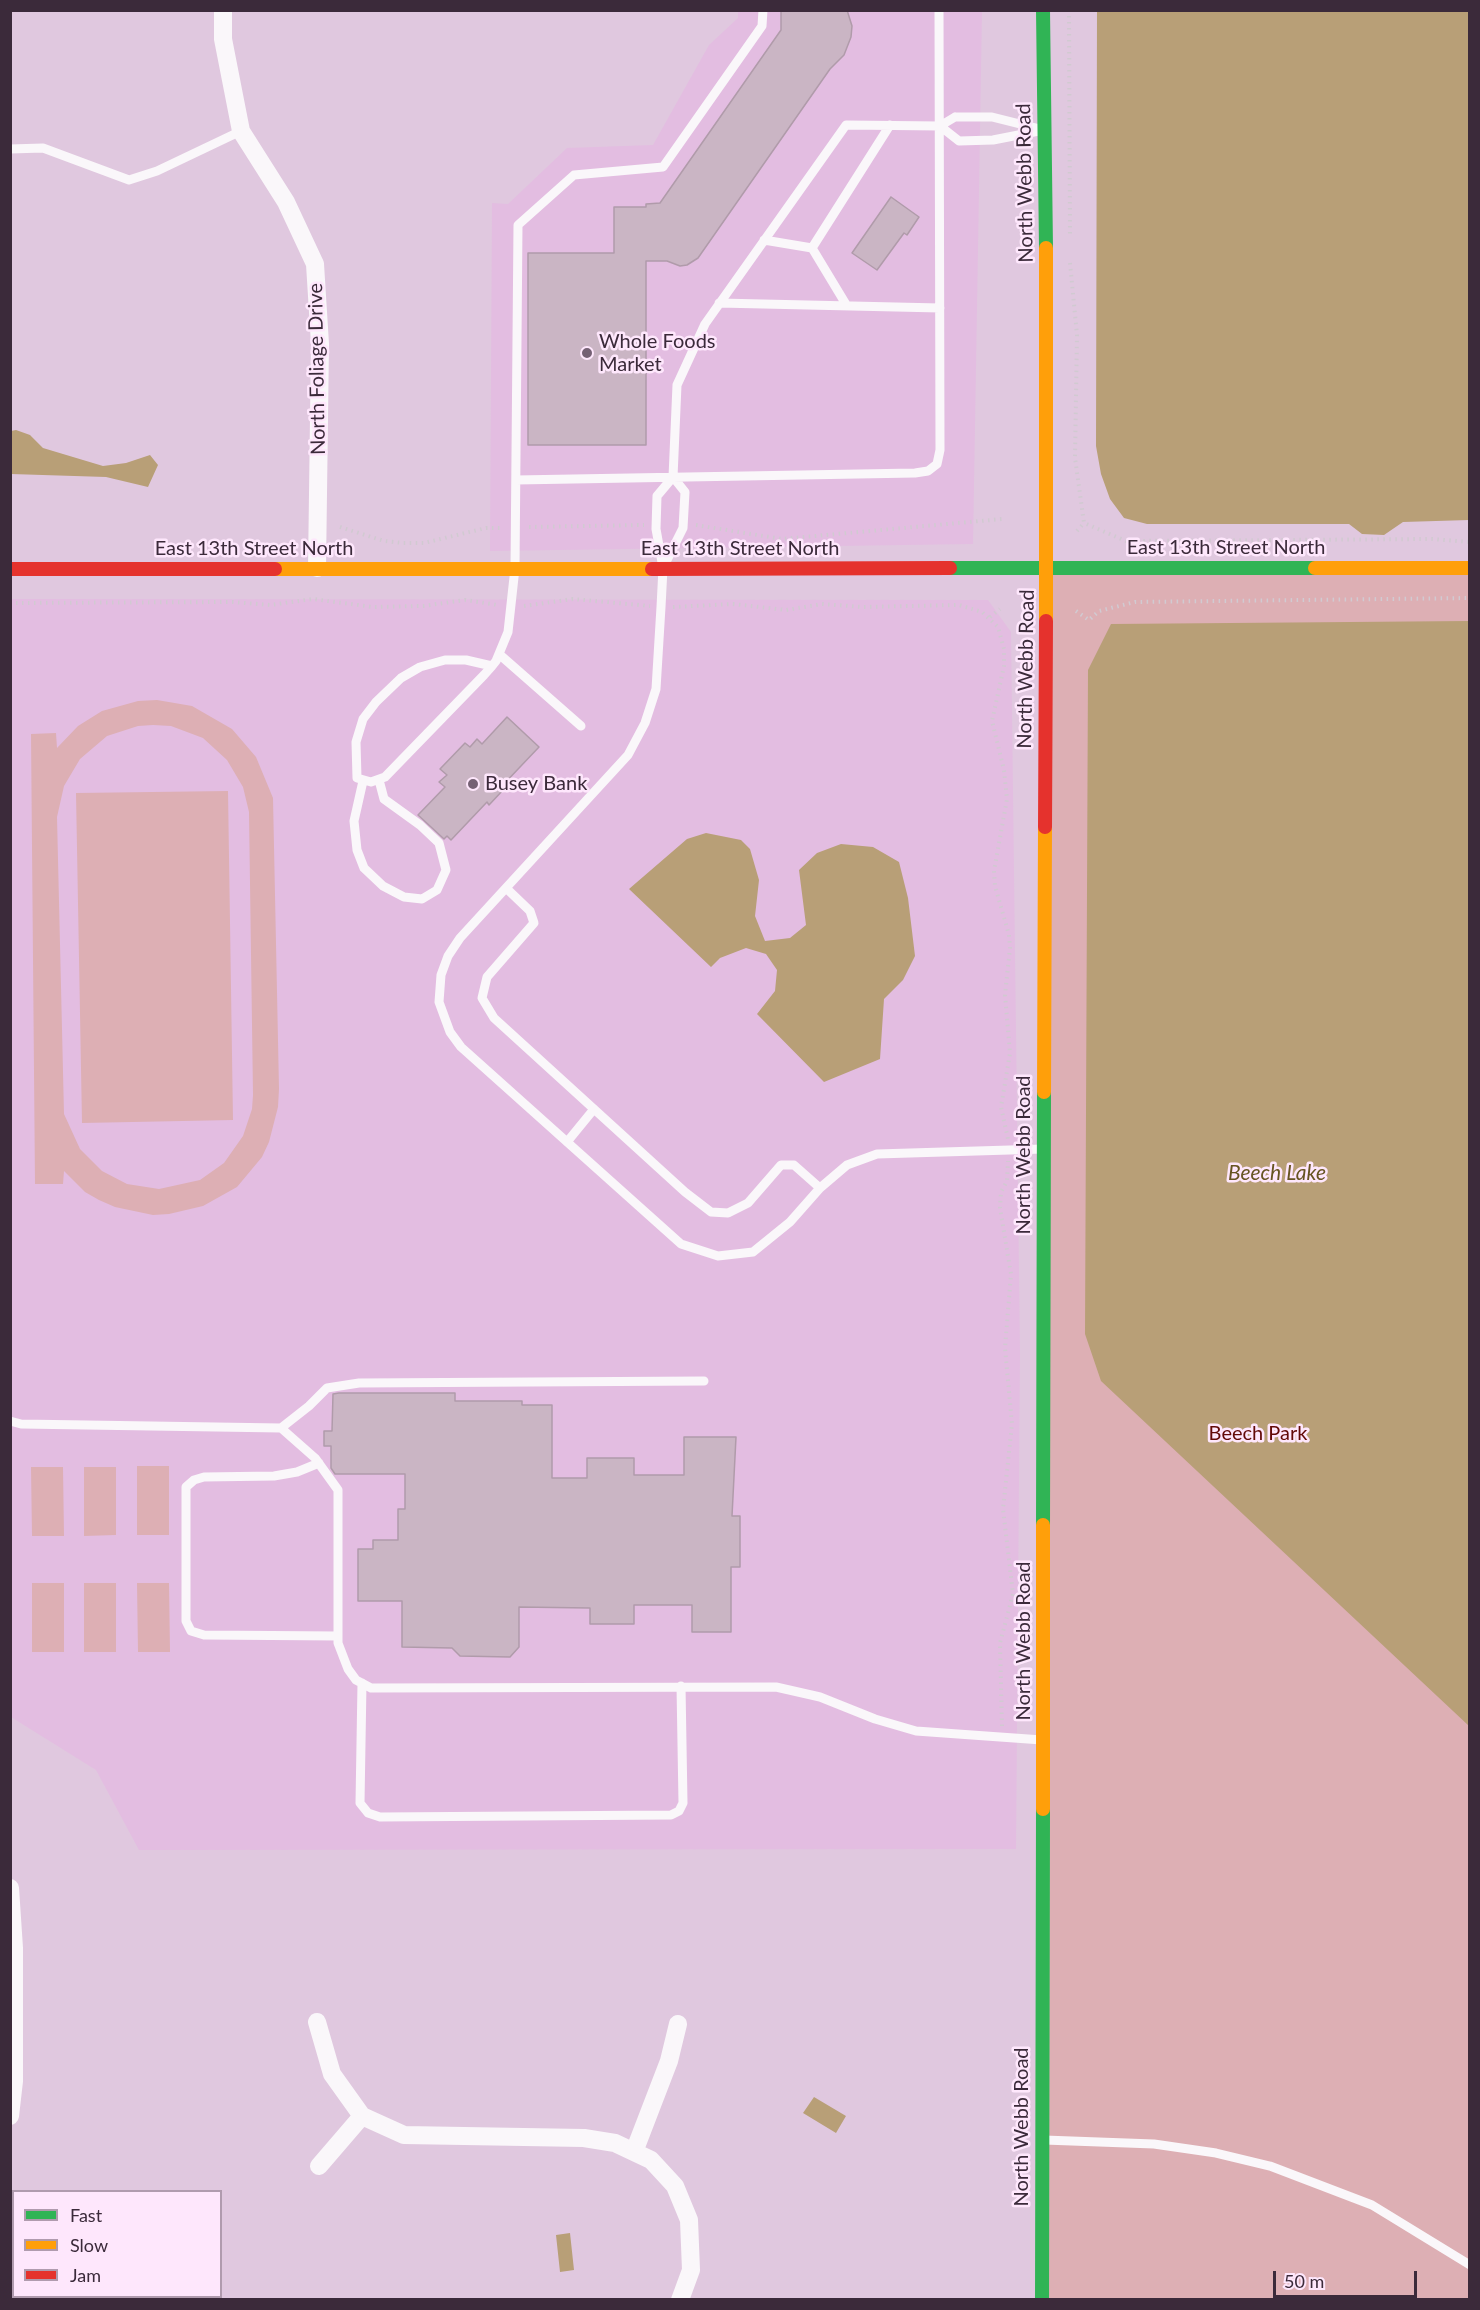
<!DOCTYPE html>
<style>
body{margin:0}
#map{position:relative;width:1480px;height:2310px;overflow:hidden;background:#e0c8df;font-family:Lato,sans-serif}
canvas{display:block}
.frame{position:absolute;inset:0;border:12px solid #3b2a3a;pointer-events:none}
.legend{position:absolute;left:12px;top:2190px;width:210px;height:108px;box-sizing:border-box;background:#fee7fc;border:2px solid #b09bae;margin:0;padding:8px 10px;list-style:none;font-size:18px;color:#3b2a3a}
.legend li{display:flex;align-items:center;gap:12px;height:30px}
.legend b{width:30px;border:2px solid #b09bae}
.scale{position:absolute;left:1273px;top:2271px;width:144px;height:27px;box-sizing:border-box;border:3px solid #3b2a3a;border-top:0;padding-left:8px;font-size:18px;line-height:21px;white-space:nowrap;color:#3b2a3a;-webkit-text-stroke:4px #fee7fc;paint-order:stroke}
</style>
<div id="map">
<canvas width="1480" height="2310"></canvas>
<div class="frame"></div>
<ul class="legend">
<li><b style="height:8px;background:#30b455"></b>Fast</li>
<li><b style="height:8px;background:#ff9f0a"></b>Slow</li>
<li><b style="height:8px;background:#e5322d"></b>Jam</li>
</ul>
<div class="scale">50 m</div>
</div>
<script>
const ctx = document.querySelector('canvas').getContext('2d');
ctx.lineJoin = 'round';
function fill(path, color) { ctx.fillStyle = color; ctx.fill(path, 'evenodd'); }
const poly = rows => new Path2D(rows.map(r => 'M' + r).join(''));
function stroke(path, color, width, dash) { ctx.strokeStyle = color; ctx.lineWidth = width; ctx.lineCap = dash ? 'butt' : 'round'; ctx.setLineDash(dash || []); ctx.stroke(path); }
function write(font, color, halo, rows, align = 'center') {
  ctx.font = font + ' Lato,sans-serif'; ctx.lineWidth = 5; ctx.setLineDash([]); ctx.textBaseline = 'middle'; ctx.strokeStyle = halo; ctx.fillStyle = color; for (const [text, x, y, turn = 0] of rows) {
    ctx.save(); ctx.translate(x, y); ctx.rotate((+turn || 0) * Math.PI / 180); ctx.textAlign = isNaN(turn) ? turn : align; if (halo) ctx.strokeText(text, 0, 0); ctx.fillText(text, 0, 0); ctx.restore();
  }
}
fill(poly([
 [738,11,982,11,973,544,490,551,492,203,508,204,567,148,653,145,709,45,738,18],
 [10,599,988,600,1011,632,1020,1353,1016,1849,139,1850,96,1770,11,1717]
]), '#e3bde1');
fill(poly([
 [1046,568,1469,568,1469,2299,1046,2300],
 [157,700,192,706,232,729,256,757,273,798,279,1089,278,1107,269,1142,262,1157,237,1187,203,1206,169,1214,153,1215,115,1207,99,1200,85,1192,64,1171,63,1184,35,1184,31,734,56,733,57,748,78,726,102,711,138,701],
 [153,725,171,726,203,738,227,760,243,787,249,812,253,1095,252,1109,243,1136,224,1163,200,1180,159,1189,127,1184,102,1171,80,1149,64,1114,57,817,64,786,80,759,107,736,138,726],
 [228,791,233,1120,82,1123,76,793],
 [137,1466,169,1466,169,1535,137,1535],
 [31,1467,63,1467,64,1536,32,1536],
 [84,1467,116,1467,116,1535,84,1536],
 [32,1583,64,1583,64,1652,32,1652],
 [84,1583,116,1583,116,1652,84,1652],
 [137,1583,169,1583,170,1652,138,1652]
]), '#ddafb4');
fill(poly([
 [1097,11,1469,11,1469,520,1403,522,1384,535,1362,534,1349,524,1147,524,1124,518,1110,499,1101,474,1096,446],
 [16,430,30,435,43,448,103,466,126,463,150,455,158,465,148,487,106,477,11,474,11,431],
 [1469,621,1470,621,1469,1726,1101,1381,1085,1334,1088,670,1111,624],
 [706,833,741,840,750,849,759,880,755,916,765,941,790,938,806,925,799,870,817,853,841,844,873,847,899,862,908,898,915,956,903,980,884,999,880,1059,824,1082,757,1014,775,991,777,970,766,954,746,948,720,958,711,967,629,889,687,839],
 [814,2097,846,2116,836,2133,803,2113],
 [570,2233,574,2270,560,2272,556,2235]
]), '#b89f77');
const building = poly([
 [781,10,847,10,852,26,851,37,844,55,830,69,698,258,687,265,680,266,667,261,646,261,646,445,528,445,528,253,614,253,614,207,646,207,646,204,660,203,781,30,781,10],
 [891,197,919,217,907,235,904,233,877,270,852,253,891,197],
 [507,717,539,747,501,787,504,789,489,805,487,802,451,840,447,836,444,839,418,815,445,787,439,782,447,775,440,769,465,743,470,747,477,739,482,744,507,717],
 [339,1393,455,1393,455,1401,522,1401,522,1405,552,1405,552,1478,587,1478,587,1458,634,1458,634,1475,684,1475,684,1437,736,1437,732,1516,740,1516,740,1567,731,1567,731,1632,692,1632,692,1605,634,1605,634,1624,590,1624,590,1608,519,1607,519,1647,510,1657,460,1656,452,1648,402,1647,402,1601,358,1601,358,1549,373,1549,373,1540,398,1540,398,1509,405,1509,405,1474,335,1474,331,1468,331,1446,324,1446,324,1431,332,1431,333,1394,339,1393]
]);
fill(building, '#cab5c4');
stroke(building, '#b09baa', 1.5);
stroke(poly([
 [1069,10,1070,237],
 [1070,263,1077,335,1075,458,1084,523,1126,541,1432,539,1470,542],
 [696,525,782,539,1002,519],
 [340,527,384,541,403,543,424,543,486,528,503,528],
 [529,527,644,525],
 [1077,531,1084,523],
 [10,603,233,602,270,605,313,599,373,607,423,606,465,600,498,605],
 [524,606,573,599,650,606],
 [673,607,733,604,786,610,822,604,863,607,959,605,982,612,998,627,1004,649,1004,666,992,721,1004,770,1007,799,994,871,995,886,1009,935,1010,948,1005,995,1010,1053,1001,1107,1008,1139],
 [1076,611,1089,620,1099,611,1135,602,1470,598],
 [990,617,1000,609],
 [1002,1726,1000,1643,1013,1594,1003,1509,1012,1424,1005,1348,1011,1274,1000,1208,1001,1192,1007,1181,1008,1161]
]), '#d1cad1', 4, [1.5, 4.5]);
stroke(poly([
 [955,117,992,117,1044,130,993,140,959,141,940,126,955,117],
 [10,149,43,148,129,180,157,171,241,131],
 [764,240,812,248,890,125],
 [812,248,847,306],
 [719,303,940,308],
 [673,477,677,385,705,324,846,125,940,126],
 [516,480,915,473,928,471,937,464,940,450,939,10],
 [664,566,683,528,685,492,673,477,657,496,656,529,663,568,661,607,656,689,645,723,628,755,460,938,448,956,441,975,439,1002,450,1032,461,1047,681,1244,718,1256,753,1252,790,1222,820,1188,847,1165,877,1154,1043,1149],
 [499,654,581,726],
 [492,666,466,660,445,660,420,667,401,678,376,702,363,719,356,742,357,778,371,782,385,777,484,675,492,666,496,661,508,632,515,568,518,225,574,175,663,167,762,26,763,10],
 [363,781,354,821,357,850,364,868,383,886,404,897,422,899,437,890,446,870,439,843,420,825,384,799,379,780],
 [506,888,530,911,534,923,487,977,482,998,494,1018,685,1192,711,1212,728,1213,748,1203,781,1165,794,1165,820,1188],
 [567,1142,594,1109],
 [10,1421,21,1424,281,1428,315,1458,338,1490,338,1643,348,1669,356,1680,371,1688,776,1687,820,1697,875,1719,916,1731,1042,1740],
 [281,1428,309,1406,327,1388,359,1383,704,1381],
 [319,1463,297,1472,274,1476,204,1477,194,1480,186,1487,186,1621,191,1631,204,1635,338,1636],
 [362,1683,360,1803,368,1813,380,1817,671,1815,679,1811,683,1803,681,1686],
 [1044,2140,1154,2144,1216,2153,1270,2166,1372,2205,1470,2265]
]), '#faf7fa', 9);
stroke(poly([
 [223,10,223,39,241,131,286,202,315,264,320,344,317,568],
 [10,1888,14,1948,14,2081,10,2116],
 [317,2022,332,2074,362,2116,404,2135,584,2138,615,2143,651,2160,675,2186,689,2220,691,2270,680,2300],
 [634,2152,669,2061,678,2024],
 [319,2166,362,2116]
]), '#faf7fa', 18);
stroke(poly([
 [1043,10,1046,248],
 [950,568,1315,568],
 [1043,1525,1044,1092],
 [1042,2300,1043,1809]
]), '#30b455', 14);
stroke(poly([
 [1046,248,1046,621],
 [1315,568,1470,568],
 [275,569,652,569],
 [1044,1092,1045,827],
 [1043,1809,1043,1525]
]), '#ff9f0a', 14);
stroke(poly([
 [10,569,275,569],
 [652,569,950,568],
 [1045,827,1046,621]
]), '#e5322d', 14);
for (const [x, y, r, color] of [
 [587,353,6,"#756174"],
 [473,784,6,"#756174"]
]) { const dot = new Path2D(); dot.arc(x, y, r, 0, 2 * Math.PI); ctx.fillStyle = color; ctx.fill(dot); stroke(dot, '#fee7fc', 2); }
write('20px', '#3b2a3a', '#fee7fc', [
 ["North Webb Road",1025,183,-91],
 ["North Foliage Drive",317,369,-91],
 ["East 13th Street North",1226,548],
 ["East 13th Street North",254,549],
 ["East 13th Street North",740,549],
 ["North Webb Road",1026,669,-89],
 ["North Webb Road",1024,1155,-90],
 ["North Webb Road",1024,1641,-90],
 ["North Webb Road",1022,2127,-90]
]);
write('20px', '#3b2a3a', '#fee7fc', [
 ["Whole Foods",599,342],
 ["Market",599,365],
 ["Busey Bank",485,784]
], 'left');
write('20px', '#620907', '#fee7fc', [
 ["Beech Park",1258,1434]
]);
write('italic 21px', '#675422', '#fee7fc', [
 ["Beech Lake",1277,1173]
]);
</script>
